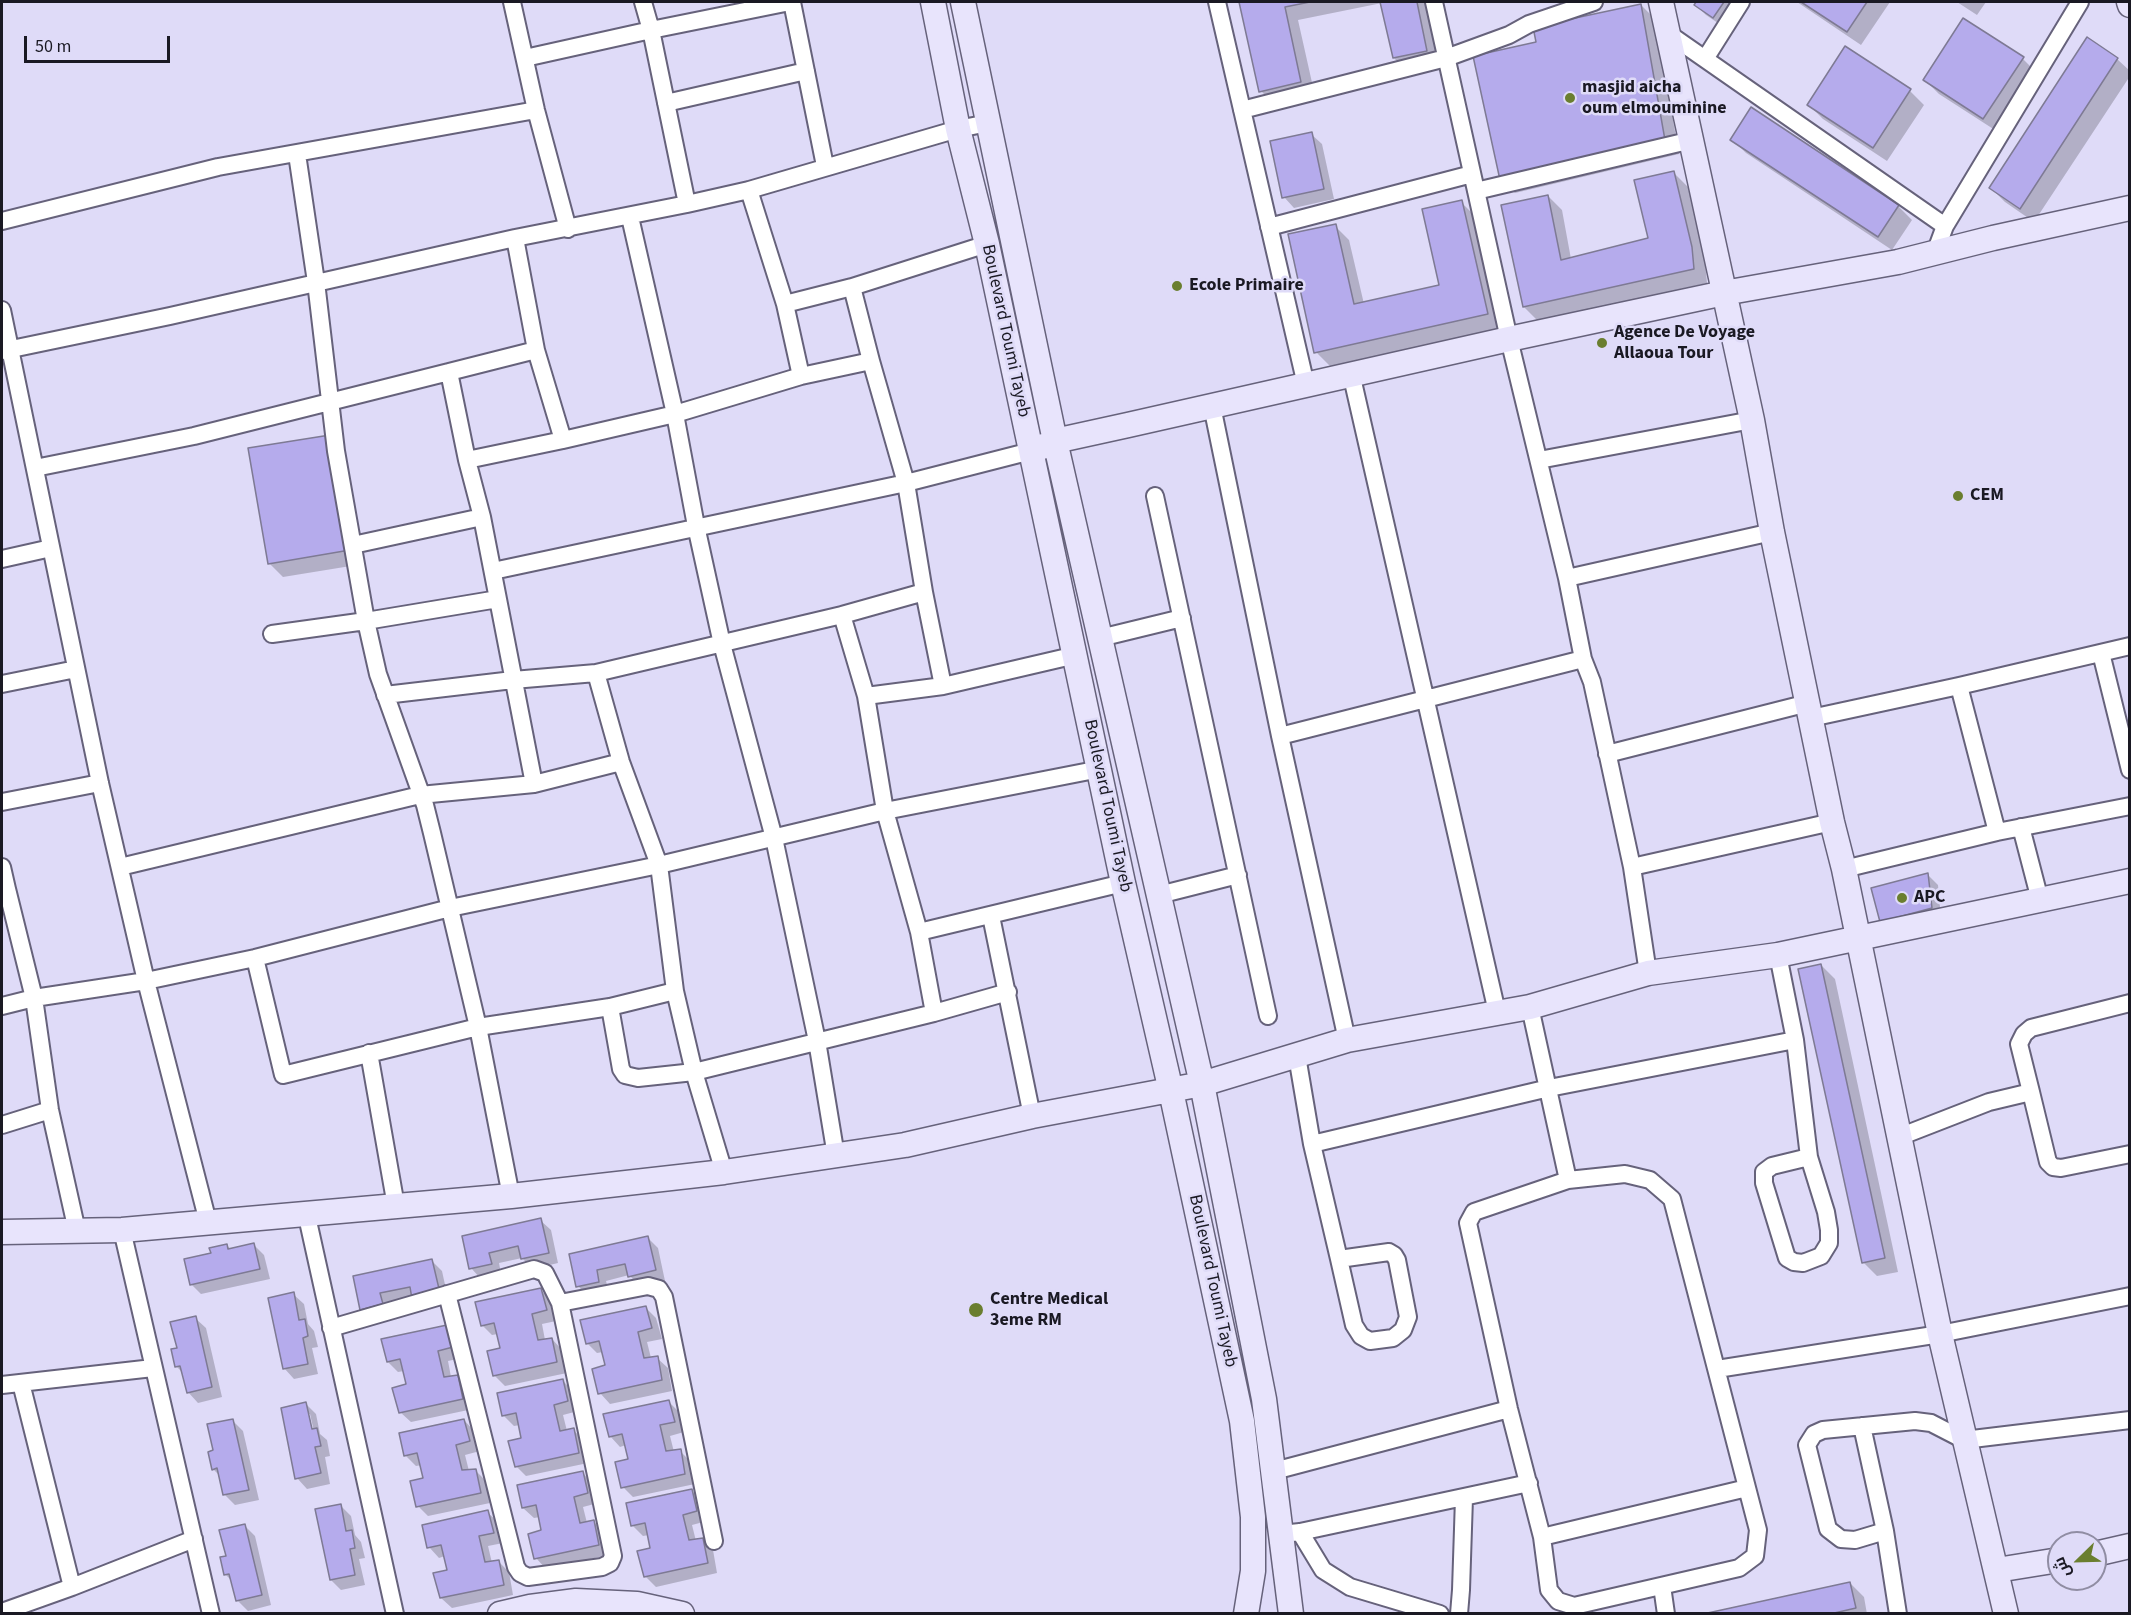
<!DOCTYPE html>
<meta charset="utf-8">
<style>
body{margin:0}
#map{position:relative;width:2131px;height:1615px;overflow:hidden;background:#dfdbf8;font-family:"Source Sans 3",Cairo,sans-serif}
canvas{display:block}
.frame{position:absolute;inset:0;border:3px solid #1a1923;pointer-events:none}
.north{position:absolute;left:2047px;top:1531px;width:60px;height:60px;box-sizing:border-box;background:#dfdbf8;border:2px solid #908da3;border-radius:50%;rotate:247deg;font-size:16px;font-weight:700;line-height:24px;text-align:center;color:#1a1923}
.north::after{content:'';display:block;margin:auto;width:21px;height:27px;background:#6a7e2f;clip-path:polygon(50% 0,100% 100%,50% 72%,0 100%)}
.scale{position:absolute;left:24px;top:36px;width:146px;height:27px;box-sizing:border-box;border:3px solid #1a1923;border-top:0;padding-left:8px;font-size:18px;line-height:21px;white-space:nowrap;color:#1a1923;-webkit-text-stroke:4px #dfdbf8;paint-order:stroke}
</style>
<div id="map">
<canvas width="2131" height="1615"></canvas>
<div class="frame"></div>
<div class="north">ش</div>
<div class="scale">50 m</div>
</div>
<script>
const ctx = document.querySelector('canvas').getContext('2d');
ctx.lineJoin = 'round';
function fill(path, color) { ctx.fillStyle = color; ctx.fill(path, 'evenodd'); }
const poly = rows => new Path2D(rows.map(r => 'M' + r).join(''));
function stroke(path, color, width, dash) { ctx.strokeStyle = color; ctx.lineWidth = width; ctx.lineCap = dash ? 'butt' : 'round'; ctx.setLineDash(dash || []); ctx.stroke(path); }
function write(font, color, halo, rows, align = 'center') {
  ctx.font = font + ' "Source Sans 3",sans-serif'; ctx.lineWidth = 5; ctx.setLineDash([]); ctx.textBaseline = 'middle'; ctx.strokeStyle = halo; ctx.fillStyle = color; for (const [text, x, y, turn = 0] of rows) {
    ctx.save(); ctx.translate(x, y); ctx.rotate((+turn || 0) * Math.PI / 180); ctx.textAlign = isNaN(turn) ? turn : align; if (halo) ctx.strokeText(text, 0, 0); ctx.fillText(text, 0, 0); ctx.restore();
  }
}
fill(poly([
 [1241,2,1427,2,1440,65,1408,72,1394,58,1382,3,1298,20,1315,96,1275,105,1261,91],
 [1697,2,1740,2,1724,27,1706,15,1695,4],
 [1797,2,1890,2,1861,45],
 [1957,2,1986,2,1977,15],
 [1641,5,1655,19,1679,154,1515,193,1501,179,1538,43],
 [2023,59,2037,73,1998,132,1939,94,1925,80],
 [2117,59,2130,71,2130,76,2034,222,2005,202,1991,188],
 [1910,91,1924,105,1887,161,1823,119,1809,105],
 [1311,134,1322,144,1334,199,1294,208,1284,197],
 [1732,139,1898,206,1912,220,1892,250,1746,153],
 [1674,173,1688,187,1705,262,1707,283,1538,321,1524,307,1548,196,1562,210,1571,259,1650,239],
 [1461,202,1475,216,1501,328,1330,366,1316,352,1335,226,1349,240,1364,304,1441,286],
 [330,436,363,564,283,577,269,563],
 [1928,875,1938,885,1941,918,1881,921],
 [1821,965,1835,979,1898,1272,1877,1276,1863,1262],
 [540,1220,551,1230,558,1263,533,1269,522,1258,499,1263,501,1274,481,1279,471,1268,463,1237],
 [648,1238,658,1248,665,1281,640,1286,629,1275,606,1281,609,1292,588,1296,578,1286,571,1255],
 [227,1245,231,1250,254,1245,264,1255,270,1279,201,1294,191,1284,213,1254],
 [431,1260,442,1271,449,1303,372,1319,362,1309,355,1278],
 [541,1290,551,1300,556,1321,542,1324,545,1340,552,1339,562,1350,567,1373,505,1386,494,1375,502,1349,498,1334,492,1335,482,1325],
 [293,1294,304,1304,308,1324,314,1331,318,1347,312,1348,318,1374,294,1379,284,1368],
 [646,1308,656,1318,662,1339,647,1342,651,1358,657,1358,668,1368,672,1391,610,1404,600,1393,607,1367,603,1352,597,1353,587,1343],
 [195,1318,206,1328,222,1397,198,1403,188,1392,184,1374,177,1367,178,1349],
 [446,1326,462,1358,448,1361,451,1377,458,1376,468,1387,473,1409,411,1422,400,1412,407,1385,404,1371,398,1372,388,1362],
 [562,1380,573,1391,578,1411,563,1415,567,1431,573,1430,584,1440,588,1463,526,1476,516,1466,523,1439,520,1425,514,1426,504,1416],
 [668,1401,679,1412,684,1432,670,1436,674,1452,680,1451,690,1461,695,1484,633,1497,623,1487,630,1460,626,1445,620,1447,610,1436],
 [306,1404,316,1414,320,1434,327,1440,330,1456,325,1457,330,1484,307,1489,297,1478],
 [307,1414,310,1414,315,1436,312,1437],
 [232,1420,243,1431,259,1500,235,1505,225,1495,220,1476,213,1469,215,1452],
 [464,1420,474,1431,480,1451,465,1455,469,1471,475,1470,486,1481,490,1503,428,1516,418,1506,425,1479,422,1465,416,1466,405,1455],
 [582,1472,592,1483,598,1503,583,1507,587,1523,594,1522,604,1532,608,1555,546,1569,536,1558,543,1531,540,1517,534,1518,523,1508],
 [691,1490,702,1501,707,1521,692,1525,696,1541,703,1540,713,1550,717,1573,656,1587,645,1576,652,1549,649,1535,643,1536,633,1526,628,1504],
 [340,1505,351,1516,355,1535,361,1542,365,1558,359,1559,365,1585,341,1590,331,1580],
 [487,1512,498,1522,503,1543,488,1546,492,1563,499,1562,509,1572,513,1595,452,1608,441,1598,448,1571,445,1556,439,1558,429,1547],
 [245,1526,255,1536,271,1605,248,1611,237,1600,233,1582,226,1575,227,1557],
 [1850,1583,1864,1597,1867,1614,1710,1614]
]), '#0003');
const building = poly([
 [1239,2,1310,2,1285,7,1301,82,1259,92,1239,2],
 [1380,2,1417,2,1427,51,1393,58,1380,2],
 [1696,2,1724,2,1713,18,1694,5,1696,2],
 [1801,2,1867,2,1847,32,1801,2],
 [1641,4,1665,140,1500,180,1473,56,1536,42,1533,27,1641,4],
 [1963,18,2024,57,1983,119,1923,80,1963,18],
 [2087,37,2118,58,2020,209,1989,188,2087,37],
 [1845,46,1911,89,1873,148,1807,105,1845,46],
 [1751,107,1899,205,1878,237,1730,140,1751,107],
 [1312,132,1324,189,1282,198,1270,141,1312,132],
 [1674,171,1692,247,1694,269,1523,307,1501,205,1548,195,1561,260,1648,238,1634,180,1674,171],
 [1462,200,1488,314,1314,353,1288,234,1336,224,1354,304,1439,285,1422,209,1462,200],
 [330,435,350,550,268,564,248,448,330,435],
 [1928,873,1932,908,1880,922,1871,888,1928,873],
 [1821,964,1885,1258,1862,1263,1798,969,1821,964],
 [541,1218,549,1253,521,1259,518,1246,489,1253,492,1264,469,1269,462,1236,541,1218],
 [648,1236,656,1270,628,1277,625,1264,597,1270,599,1282,576,1287,569,1254,648,1236],
 [254,1243,260,1269,190,1285,184,1259,211,1253,209,1248,227,1244,228,1249,254,1243],
 [432,1259,440,1293,412,1299,410,1287,380,1293,383,1304,360,1310,353,1276,432,1259],
 [541,1288,547,1310,532,1314,538,1340,552,1338,557,1362,493,1376,487,1351,500,1348,494,1323,481,1326,475,1302,541,1288],
 [294,1292,299,1320,305,1319,308,1336,303,1338,308,1364,283,1369,268,1298,294,1292],
 [646,1306,652,1328,638,1332,644,1358,658,1356,662,1380,598,1394,592,1369,605,1365,599,1341,586,1344,580,1320,646,1306],
 [196,1316,212,1387,187,1393,180,1366,175,1367,171,1349,177,1348,170,1322,196,1316],
 [447,1325,453,1347,438,1351,444,1377,458,1375,463,1399,399,1413,392,1388,406,1384,400,1359,387,1362,381,1339,447,1325],
 [563,1379,568,1401,554,1405,560,1431,574,1428,579,1453,515,1467,508,1441,521,1438,516,1413,502,1416,497,1393,563,1379],
 [669,1400,675,1422,660,1425,666,1451,681,1449,685,1474,621,1488,615,1462,628,1459,622,1434,609,1437,603,1414,669,1400],
 [306,1402,312,1429,317,1428,321,1446,315,1447,321,1473,295,1479,281,1408,306,1402],
 [233,1419,249,1490,223,1495,217,1468,212,1470,208,1452,213,1450,207,1424,233,1419],
 [464,1419,470,1441,456,1445,462,1470,476,1469,481,1493,416,1507,410,1481,423,1478,417,1453,404,1456,399,1433,464,1419],
 [583,1471,588,1493,574,1497,580,1523,594,1520,599,1545,534,1559,528,1534,541,1530,536,1505,522,1508,517,1485,583,1471],
 [692,1489,697,1511,683,1515,689,1540,703,1538,708,1563,644,1577,637,1551,650,1548,645,1523,631,1526,626,1503,692,1489],
 [341,1504,346,1531,352,1530,355,1548,350,1549,355,1575,330,1580,315,1509,341,1504],
 [488,1510,494,1533,479,1536,485,1562,499,1560,504,1585,440,1598,433,1573,447,1570,441,1545,427,1548,422,1525,488,1510],
 [245,1524,262,1595,236,1601,229,1574,224,1575,220,1557,226,1556,219,1530,245,1524],
 [1850,1582,1856,1608,1830,1614,1703,1614,1850,1582]
]);
fill(building, '#b5abec');
stroke(building, '#7e7a94', 1.5);
const street = poly([
 [512,2,536,110,568,229],
 [643,2,651,30,687,204],
 [792,2,825,166],
 [1217,2,1306,385],
 [1434,2,1509,339,1567,578,1583,659,1592,682,1632,867,1648,973],
 [1669,34,1945,226],
 [525,58,651,30,790,2],
 [1705,59,1741,2],
 [666,103,806,71],
 [1242,110,1446,58,1509,35,1529,24,1594,2],
 [297,154,316,282,336,451,366,621,378,674,425,805,432,833,478,1027,511,1196],
 [749,190,785,304,801,376],
 [1476,191,1692,140],
 [630,217,675,414,696,526,722,644,774,838,817,1041,836,1156],
 [2,221,218,167,536,110],
 [1269,227,1472,174],
 [515,238,536,350,563,440,675,414,801,376,871,361,906,483,924,592,842,615,596,673,621,762,659,865,675,991,694,1072,934,1013,919,932],
 [1935,253,1945,226,2080,2],
 [852,287,871,361],
 [785,304,852,287,987,244],
 [2,310,100,783,146,981,208,1222],
 [536,350,449,372,467,460,563,440],
 [2,351,170,316,515,238,687,204,749,190,958,129,988,123],
 [1351,373,1497,1012],
 [1212,406,1280,736,1347,1040],
 [467,460,482,517,534,784],
 [1539,460,1752,420],
 [35,468,194,436,449,372],
 [1155,496,1268,1016],
 [353,545,482,517],
 [2,559,51,548],
 [493,571,906,483,1031,451],
 [1567,578,1772,532],
 [924,592,943,686,1076,655],
 [842,615,866,696],
 [272,634,366,621,498,599],
 [1100,638,1182,618],
 [2101,653,2130,770],
 [2,684,76,669],
 [943,686,866,696,885,811,919,932,1123,883],
 [1959,686,1997,832],
 [385,695,513,680,596,673],
 [1811,718,1959,686,2130,646],
 [1280,736,1583,659],
 [1607,754,1808,703],
 [2,802,100,783],
 [2021,827,2040,900],
 [2,867,7,889],
 [120,867,420,795,534,784,621,762],
 [1632,867,1832,822],
 [1844,869,1997,832,2130,806],
 [2,891,7,889,34,998,50,1110,77,1231],
 [1159,895,1238,875],
 [991,916,1032,1116],
 [1778,955,1795,1040,1809,1157,1826,1212,1829,1230,1829,1243,1821,1256,1803,1263,1794,1262,1787,1258,1764,1183,1764,1172,1772,1166,1809,1157],
 [255,958,283,1075,478,1027,610,1007,675,991],
 [2,1006,34,998,146,981,255,958,450,908,659,865,885,811,1100,769],
 [610,1007,621,1069,625,1075,638,1078,694,1072,724,1172],
 [1530,1007,1568,1180],
 [934,1013,1008,992],
 [369,1053,396,1206],
 [1297,1056,1312,1144,1339,1259,1354,1325,1361,1336,1370,1341,1393,1338,1403,1330,1408,1317,1397,1260,1394,1255,1389,1252,1339,1259],
 [2031,1092,2048,1162,2053,1167,2061,1168,2130,1154],
 [2,1125,50,1110],
 [1899,1137,1989,1102,2031,1092,2019,1044,2024,1034,2031,1028,2130,1003],
 [1312,1144,1549,1088,1795,1040],
 [1625,1174,1650,1180,1672,1199,1758,1530,1755,1556,1739,1568,1574,1606,1558,1601,1549,1590,1542,1537,1509,1409,1468,1223,1474,1212,1568,1180,1625,1174],
 [306,1212,395,1614],
 [122,1230,211,1614],
 [560,1303,648,1286,659,1289,664,1297,714,1541],
 [331,1328,534,1269,545,1273,560,1303,613,1556,610,1563,602,1567,528,1577,520,1573,516,1567,447,1294],
 [1717,1369,1940,1334,2130,1296],
 [21,1383,72,1587],
 [2,1385,153,1368],
 [1862,1426,1885,1531,1898,1614],
 [1274,1471,1509,1409],
 [1885,1531,1855,1540,1841,1539,1828,1529,1807,1445,1814,1434,1823,1430,1915,1421,1931,1423,1964,1440,2130,1420],
 [1300,1532,1323,1570,1350,1587,1440,1614],
 [1281,1534,1300,1532,1529,1483],
 [1542,1537,1747,1488],
 [1662,1586,1666,1614],
 [2,1612,72,1587,194,1539],
 [1459,1614,1461,1590,1464,1498]
]);
const secondary = poly([
 [933,2,958,129,987,244,1123,883,1171,1091,1242,1421,1253,1517,1253,1571,1246,1614],
 [963,2,1055,441,1202,1084,1264,1399,1291,1614],
 [1661,2,1752,420,1772,532,1832,822,1844,869,1940,1334,2006,1614],
 [2129,2,2130,5],
 [1042,447,1055,441,1128,425,1509,339,1724,293,1898,262,1993,238,2130,208],
 [2,1232,122,1230,511,1196,724,1172,905,1145,1032,1116,1202,1084,1347,1040,1530,1007,1648,973,1778,955,2130,881],
 [2095,1554,2130,1546],
 [1997,1570,2059,1560],
 [500,1614,530,1607,576,1601,637,1604,682,1614]
]);
stroke(street, '#66627b', 20);
stroke(secondary, '#66627b', 27);
stroke(street, '#fff', 16);
stroke(secondary, '#e8e4fc', 24);
for (const [x, y, r, color] of [
 [1570,98,6,"#6a7e2f"],
 [1177,286,6,"#6a7e2f"],
 [1602,343,6,"#6a7e2f"],
 [1958,496,6,"#6a7e2f"],
 [1902,898,6,"#6a7e2f"],
 [976,1310,8,"#6a7e2f"]
]) { const dot = new Path2D(); dot.arc(x, y, r, 0, 2 * Math.PI); ctx.fillStyle = color; ctx.fill(dot); stroke(dot, '#dfdbf8', 2); }
write('bold 18px', '#1a1923', '#dfdbf8', [
 ["masjid aicha",1582,88],
 ["oum elmouminine",1582,109],
 ["Ecole Primaire",1189,286],
 ["Agence De Voyage",1614,333],
 ["Allaoua Tour",1614,354],
 ["CEM",1970,496],
 ["APC",1914,898],
 ["Centre Medical",990,1300],
 ["3eme RM",990,1321]
], 'left');
write('18px', '#1a1923', '#dfdbf8', [
 ["Boulevard Toumi Tayeb",1005,331,78],
 ["Boulevard Toumi Tayeb",1107,806,78],
 ["Boulevard Toumi Tayeb",1212,1281,78]
]);
</script>
